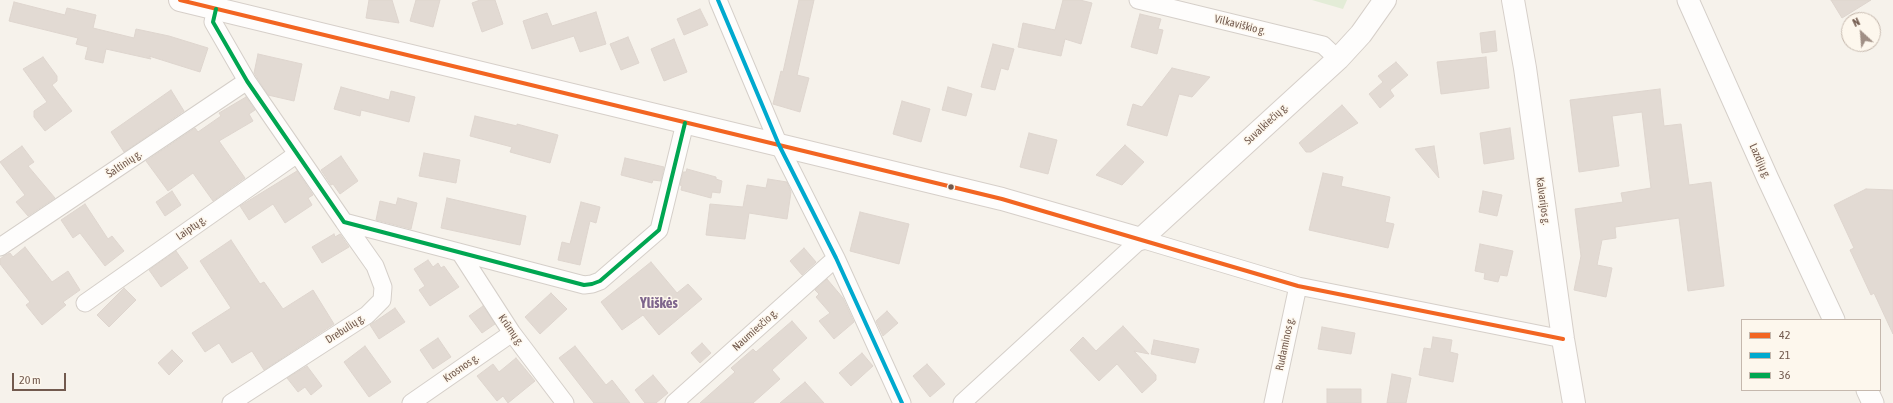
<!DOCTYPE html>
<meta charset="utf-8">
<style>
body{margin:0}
#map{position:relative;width:1893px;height:403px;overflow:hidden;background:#f6f2eb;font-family:"Asap Condensed",sans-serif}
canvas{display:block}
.legend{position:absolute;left:1741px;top:319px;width:140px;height:72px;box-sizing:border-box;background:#fdf7ed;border:1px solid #c5b8ad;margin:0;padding:5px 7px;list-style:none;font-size:12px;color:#725a4e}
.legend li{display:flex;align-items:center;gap:8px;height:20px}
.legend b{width:20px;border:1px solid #c5b8ad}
.north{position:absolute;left:1841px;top:12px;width:40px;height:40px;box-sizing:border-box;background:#fdf7ed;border:1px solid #c5b8ad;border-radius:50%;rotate:334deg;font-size:11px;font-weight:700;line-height:16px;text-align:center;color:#725a4e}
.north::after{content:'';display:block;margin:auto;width:14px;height:18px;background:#a08f85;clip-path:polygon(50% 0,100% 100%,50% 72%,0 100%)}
.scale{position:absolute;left:12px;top:373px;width:54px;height:18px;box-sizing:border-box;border:2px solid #725a4e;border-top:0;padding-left:5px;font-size:12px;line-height:14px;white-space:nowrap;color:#725a4e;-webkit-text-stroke:3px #fdf7ed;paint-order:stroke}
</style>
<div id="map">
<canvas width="1893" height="403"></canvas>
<ul class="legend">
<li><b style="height:5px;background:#f26522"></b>42</li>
<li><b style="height:5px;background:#00a9ce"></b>21</li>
<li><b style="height:5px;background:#00a651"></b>36</li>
</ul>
<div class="north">N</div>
<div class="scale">20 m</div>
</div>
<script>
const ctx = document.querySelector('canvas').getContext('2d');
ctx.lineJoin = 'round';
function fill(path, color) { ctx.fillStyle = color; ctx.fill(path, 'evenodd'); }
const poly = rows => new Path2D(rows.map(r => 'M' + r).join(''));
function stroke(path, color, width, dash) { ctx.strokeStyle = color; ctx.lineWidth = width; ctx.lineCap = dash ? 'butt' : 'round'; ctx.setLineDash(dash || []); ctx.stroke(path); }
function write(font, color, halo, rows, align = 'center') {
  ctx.font = font + ' "Asap Condensed",sans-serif'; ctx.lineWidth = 3; ctx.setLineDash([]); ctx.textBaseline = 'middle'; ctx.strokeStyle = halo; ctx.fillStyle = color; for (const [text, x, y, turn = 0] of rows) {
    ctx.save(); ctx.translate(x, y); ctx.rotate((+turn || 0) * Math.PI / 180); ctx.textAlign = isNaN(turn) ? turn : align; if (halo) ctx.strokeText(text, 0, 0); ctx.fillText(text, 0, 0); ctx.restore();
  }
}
fill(poly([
 [1312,0,1347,0,1343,9]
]), '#e3ecd7');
const building = poly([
 [369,0,392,0,399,23,366,18,369,0],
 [416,0,440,0,433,27,410,21,416,0],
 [480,0,495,0,503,24,482,32,472,3,480,0],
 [799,0,814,0,797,75,809,78,800,112,773,104,781,71,783,72,799,0],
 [1063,0,1080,0,1092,3,1081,44,1065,39,1061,56,1018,47,1023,23,1055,30,1063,0],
 [1831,0,1871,0,1842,18,1831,0],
 [14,2,65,15,67,8,96,15,93,28,134,38,136,29,169,36,208,48,200,72,149,56,151,59,106,49,103,63,85,59,88,47,76,44,78,38,9,21,14,2],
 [700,9,708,25,684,35,677,19,700,9],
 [596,12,606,44,580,52,574,36,532,49,523,21,547,13,552,26,596,12],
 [1140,14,1161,19,1158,29,1163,30,1157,54,1131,47,1140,14],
 [1495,31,1497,51,1482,53,1480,33,1495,31],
 [628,37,639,63,621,70,610,44,628,37],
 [674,39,687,72,664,81,651,49,674,39],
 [993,44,1014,49,1008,70,1001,68,995,90,981,87,993,44],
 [258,54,302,64,294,101,268,95,254,73,258,54],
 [43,57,57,76,57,81,52,85,72,111,45,131,34,117,34,111,47,102,23,69,43,57],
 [1486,57,1489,88,1441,94,1437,62,1486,57],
 [1396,62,1408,75,1390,90,1394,96,1380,108,1369,94,1383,82,1378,76,1396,62],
 [1172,68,1210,77,1192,97,1179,94,1167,136,1127,125,1133,104,1142,107,1172,68],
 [341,87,389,100,391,91,415,97,409,122,361,110,360,116,334,109,341,87],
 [948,87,972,94,966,116,942,110,948,87],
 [1660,89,1664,126,1681,124,1689,185,1711,182,1724,286,1688,291,1679,218,1615,227,1616,238,1602,240,1597,265,1612,268,1606,297,1574,290,1581,256,1575,209,1623,202,1621,193,1651,188,1642,112,1612,116,1619,166,1579,172,1570,100,1660,89],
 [171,90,184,111,124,152,111,132,171,90],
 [246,97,255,110,249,114,253,121,219,141,245,178,213,201,193,173,168,191,146,161,195,128,198,132,221,116,219,113,246,97],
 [902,101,930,109,921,142,893,134,902,101],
 [1342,105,1358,123,1311,152,1306,152,1299,143,1342,105],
 [475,116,517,126,517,124,558,135,550,163,510,152,512,147,470,136,475,116],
 [1510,128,1514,159,1484,164,1480,133,1510,128],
 [1029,133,1057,140,1048,174,1020,167,1029,133],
 [1125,145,1144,162,1122,185,1096,175,1125,145],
 [22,146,34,162,28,166,55,198,28,216,16,202,25,195,0,162,22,146],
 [1434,146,1439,178,1415,149,1434,146],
 [424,153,460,160,456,183,419,176,424,153],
 [341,156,358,181,340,194,333,184,331,185,321,170,341,156],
 [625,158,664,167,661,181,653,180,652,183,621,175,625,158],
 [687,169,716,177,716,179,722,181,720,193,712,192,711,198,681,190,682,186,680,185,683,172,686,172,687,169],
 [297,171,313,195,308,198,312,205,285,223,273,204,249,220,240,206,297,171],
 [1323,173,1343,177,1341,186,1390,197,1385,222,1394,224,1388,248,1309,230,1323,173],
 [768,179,787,182,791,192,787,219,749,213,745,239,706,235,710,204,743,207,747,185,766,188,768,179],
 [1866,189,1893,190,1893,334,1874,293,1871,295,1850,250,1854,248,1834,205,1866,189],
 [172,191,181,205,165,216,156,202,172,191],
 [1483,191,1502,195,1497,216,1479,212,1483,191],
 [398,198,417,203,411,229,376,220,380,201,396,205,398,198],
 [447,198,526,216,520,245,441,228,447,198],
 [581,202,600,207,596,223,590,221,580,265,558,260,562,242,570,244,581,202],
 [85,204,108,239,112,236,124,251,105,266,80,233,73,238,61,220,85,204],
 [860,212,909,224,899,264,850,251,860,212],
 [334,234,335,237,340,234,349,247,322,263,312,247,334,234],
 [231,240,260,284,264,282,283,309,313,290,334,324,264,370,252,351,232,363,219,343,205,352,192,333,231,308,200,261,231,240],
 [1480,244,1513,251,1507,276,1500,275,1498,282,1484,279,1485,273,1475,271,1480,244],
 [25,247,52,282,68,271,80,290,63,302,66,305,42,325,26,305,30,302,0,264,0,259,4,256,10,253,13,257,25,247],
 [804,248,816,262,802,275,790,261,804,248],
 [176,251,188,268,161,287,149,270,176,251],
 [428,260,433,267,438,263,441,268,444,266,459,287,430,306,419,290,425,286,414,269,428,260],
 [651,262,677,293,688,284,702,299,659,335,643,315,622,330,601,302,651,262],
 [827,279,843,298,854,322,834,339,819,321,830,313,816,297,819,294,815,290,827,279],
 [124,288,136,300,109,327,97,315,124,288],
 [551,293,567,309,540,334,525,317,551,293],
 [483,306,495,324,482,333,469,316,483,306],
 [395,308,405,322,379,339,370,325,395,308],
 [887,311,898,323,883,336,876,321,887,311],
 [792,321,807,338,772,370,780,379,753,403,700,403,735,372,731,368,753,349,756,352,792,321],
 [1123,326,1149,354,1134,351,1156,375,1156,380,1142,393,1117,364,1099,381,1070,350,1083,337,1096,351,1123,326],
 [1322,327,1355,333,1351,354,1318,349,1322,327],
 [1433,337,1452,340,1450,352,1458,354,1453,382,1419,375,1424,348,1431,349,1433,337],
 [438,338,451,357,433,369,420,350,438,338],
 [1154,340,1199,349,1195,363,1151,354,1154,340],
 [702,343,711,353,700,363,691,353,702,343],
 [365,346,391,382,369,397,344,362,365,346],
 [575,346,606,385,612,380,630,403,594,403,559,358,575,346],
 [172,350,183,361,169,375,158,363,172,350],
 [862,353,873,366,851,386,839,373,862,353],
 [516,358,535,381,508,403,503,396,497,401,477,376,493,364,499,372,516,358],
 [927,364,945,384,930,397,913,376,927,364],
 [307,366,322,386,311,395,305,387,298,392,287,378,307,366],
 [1392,374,1411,378,1406,403,1387,403,1392,374],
 [653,375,668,393,656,403,645,403,635,390,653,375],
 [805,382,824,403,780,403,805,382],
 [1327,389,1361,389,1361,403,1327,403,1327,389]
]);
fill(building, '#e2dad3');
stroke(building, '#ded5ce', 1);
const minor = poly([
 [718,0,779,145,836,258,902,403],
 [1138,0,1323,45,1338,59],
 [216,9,213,22,247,81,344,222,584,285,592,284,600,281,659,230,685,123],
 [0,247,247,81],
 [461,254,512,333,565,403],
 [85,303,297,154],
 [231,403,367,315,382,300,383,287,375,266,344,222],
 [411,403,512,333],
 [674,403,836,258],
 [962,403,1141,239,1298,286,1563,339],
 [1273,403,1298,286]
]);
const tertiary = poly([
 [1688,0,1768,179,1834,320],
 [1867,390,1873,403]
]);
const secondary = poly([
 [180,0,1002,199,1141,239,1338,59,1361,34,1385,0],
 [1513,0,1525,68,1563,339,1574,403]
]);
stroke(minor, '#d5cfc9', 19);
stroke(tertiary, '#d5cfc9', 23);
stroke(secondary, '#d6cfc9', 24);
stroke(minor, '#fefdfc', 17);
stroke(tertiary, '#fefdfc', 21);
stroke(secondary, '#fefdfc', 22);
stroke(poly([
 [180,0,1002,199,1298,286,1563,339]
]), '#f26522', 4);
stroke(poly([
 [718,0,779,145,836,258,902,403]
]), '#00a9ce', 4);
stroke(poly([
 [216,9,213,22,247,81,344,222,584,285,592,284,600,281,659,230,685,123]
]), '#00a651', 4);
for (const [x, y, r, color] of [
 [951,187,3.5,"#725a4e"]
]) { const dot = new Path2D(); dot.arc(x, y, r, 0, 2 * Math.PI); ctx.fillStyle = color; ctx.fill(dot); stroke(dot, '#fdf7ed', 1.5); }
write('11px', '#725a4e', '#fdf7ed', [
 ["Vilkaviškio g.",1240,25,14],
 ["Suvalkiečių g.",1266,124,-43],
 ["Lazdijų g.",1760,161,66],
 ["Šaltinių g.",124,164,-34],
 ["Kalvarijos g.",1543,201,82],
 ["Laiptų g.",191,228,-35],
 ["Drebulių g.",345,329,-33],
 ["Krūmų g.",511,330,55],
 ["Naumiesčio g.",755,330,-42],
 ["Rudaminos g.",1285,344,-78],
 ["Krosnos g.",461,368,-35]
]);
write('bold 15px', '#7f668d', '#fdf7ed', [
 ["Yliškės",659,303]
]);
</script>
